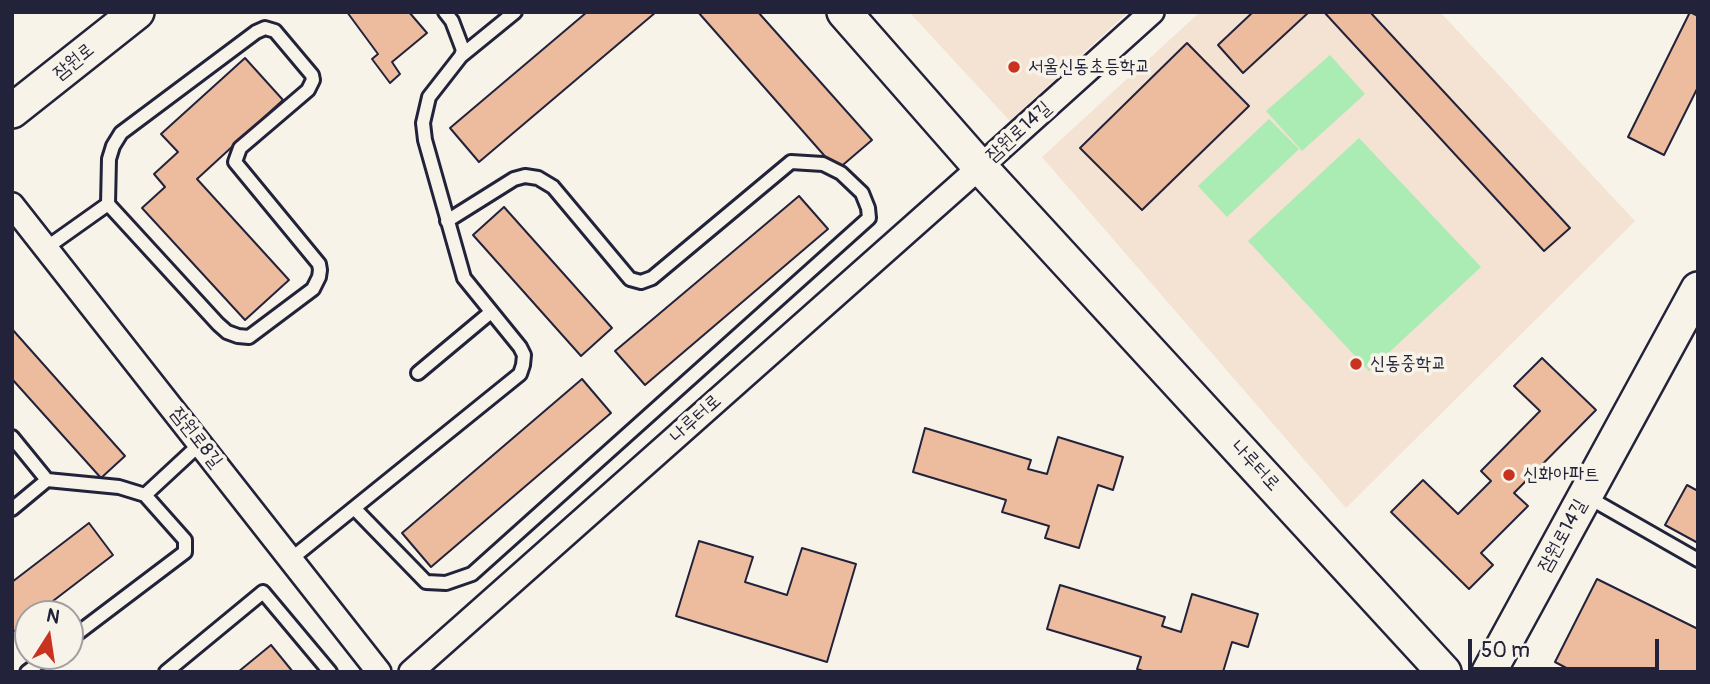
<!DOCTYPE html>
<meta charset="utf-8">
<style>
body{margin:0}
#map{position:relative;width:1710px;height:684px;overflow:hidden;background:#f7f3e8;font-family:Pangolin,sans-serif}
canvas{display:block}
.frame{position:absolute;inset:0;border:14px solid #22223b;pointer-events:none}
.north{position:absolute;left:14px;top:600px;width:70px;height:70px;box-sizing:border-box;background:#f7f3e8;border:2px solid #a29fa3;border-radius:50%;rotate:12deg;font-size:19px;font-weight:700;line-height:28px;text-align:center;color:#22223b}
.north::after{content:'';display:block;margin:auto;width:24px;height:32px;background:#c8321e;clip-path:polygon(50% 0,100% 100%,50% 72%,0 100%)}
.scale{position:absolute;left:1468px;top:639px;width:191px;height:32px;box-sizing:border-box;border:4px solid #22223b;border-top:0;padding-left:9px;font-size:21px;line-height:24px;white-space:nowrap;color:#22223b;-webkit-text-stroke:5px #f7f3e8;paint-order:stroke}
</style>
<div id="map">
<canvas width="1710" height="684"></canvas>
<div class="frame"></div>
<div class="north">N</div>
<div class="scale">50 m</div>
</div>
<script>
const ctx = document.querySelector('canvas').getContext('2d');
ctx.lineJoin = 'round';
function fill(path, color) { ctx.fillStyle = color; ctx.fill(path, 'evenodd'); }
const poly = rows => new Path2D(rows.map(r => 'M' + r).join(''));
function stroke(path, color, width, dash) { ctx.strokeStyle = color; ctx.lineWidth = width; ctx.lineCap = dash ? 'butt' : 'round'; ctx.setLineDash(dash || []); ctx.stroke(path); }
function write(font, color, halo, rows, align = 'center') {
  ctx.font = font + ' Pangolin,"Poor Story",sans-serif'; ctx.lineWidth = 7; ctx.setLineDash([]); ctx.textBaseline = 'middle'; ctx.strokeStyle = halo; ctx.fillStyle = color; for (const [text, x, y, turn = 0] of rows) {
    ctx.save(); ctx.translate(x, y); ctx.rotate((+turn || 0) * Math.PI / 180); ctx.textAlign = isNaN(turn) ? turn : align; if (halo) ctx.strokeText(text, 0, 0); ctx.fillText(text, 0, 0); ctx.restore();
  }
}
fill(poly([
 [909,12,1128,12,1010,121],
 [1200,12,1440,12,1635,221,1346,508,1042,157]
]), '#f4e2d2');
fill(poly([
 [1330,55,1365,94,1302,151,1266,111],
 [1269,119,1299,149,1227,217,1198,186],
 [1359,138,1481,267,1369,371,1248,241]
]), '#abecb5');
const building = poly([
 [347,12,409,12,427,33,392,62,400,74,390,83,372,59,378,54,347,12],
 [587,12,656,12,479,162,450,128,587,12],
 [698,12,758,12,872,140,837,170,698,12],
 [1253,12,1309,12,1243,73,1218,45,1253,12],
 [1324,12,1370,12,1570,228,1544,251,1324,12],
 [1690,12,1698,16,1698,87,1664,155,1628,137,1690,12],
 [1187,43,1249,106,1142,210,1080,148,1187,43],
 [245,58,283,100,197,179,289,280,245,320,142,208,165,187,154,174,178,152,161,134,245,58],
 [799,196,828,229,645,385,615,351,799,196],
 [504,207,612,328,581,356,473,235,504,207],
 [12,329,125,456,101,478,12,379,12,329],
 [1542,358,1596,410,1514,493,1528,506,1481,553,1493,565,1469,589,1391,512,1423,480,1458,514,1491,481,1481,471,1540,411,1514,386,1542,358],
 [582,379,611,413,431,567,402,533,582,379],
 [925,428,1031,460,1028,469,1047,474,1058,437,1123,457,1113,490,1098,485,1079,548,1045,538,1049,526,1002,512,1006,500,913,472,925,428],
 [1687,485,1698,491,1698,543,1665,525,1687,485],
 [89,523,113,555,36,614,28,614,28,620,12,633,12,582,89,523],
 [699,541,753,557,745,582,787,595,802,548,856,564,827,662,676,616,699,541],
 [1597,579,1698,629,1698,672,1574,672,1555,662,1597,579],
 [1060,585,1165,617,1162,626,1181,632,1192,594,1258,614,1248,647,1232,642,1223,672,1146,672,1137,669,1141,657,1047,629,1060,585],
 [271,645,293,672,238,672,271,645]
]);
fill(building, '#edbb9e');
stroke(building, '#22223b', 2);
const lane = poly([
 [461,56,515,12],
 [46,248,108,204,109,159,113,146,121,133,256,32,265,28,275,31,312,75,313,80,308,90,240,148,235,162,319,264,320,270,319,277,313,289,249,337,238,336,227,332,218,324,108,204],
 [418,373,491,312],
 [12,437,47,480],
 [145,495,200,444],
 [1586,496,1698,560],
 [354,508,426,582,446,583,472,574,869,218,868,208,862,193,841,173,823,164,791,162,652,278,641,282,630,279,553,187,538,178,525,176,514,179,447,221],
 [12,509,47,480,119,487,145,495,185,540,185,552,70,639],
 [291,559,520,374,523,365,524,355,520,347,464,278,425,140,423,123,429,97,461,56,463,50,452,21,445,12],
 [27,672,48,656],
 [166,672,263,592,330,672]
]);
const street = poly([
 [12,205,379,672],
 [411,672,980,167,1152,12]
]);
const secondary = poly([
 [844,12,980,167,1444,672],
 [12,111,137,12],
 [1489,672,1698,289]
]);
stroke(lane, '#22223b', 18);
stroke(street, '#22223b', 28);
stroke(secondary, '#22223b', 38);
stroke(lane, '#f7f3e8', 12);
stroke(street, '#f7f3e8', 23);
stroke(secondary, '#f7f3e8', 33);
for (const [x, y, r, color] of [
 [1014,67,7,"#c8321e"],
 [1356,364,7,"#c8321e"],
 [1509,475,7,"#c8321e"]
]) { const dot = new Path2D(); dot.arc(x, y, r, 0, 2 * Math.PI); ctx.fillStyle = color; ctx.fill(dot); stroke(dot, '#f7f3e8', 2.5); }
write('19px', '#22223b', '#f7f3e8', [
 ["잠원로",74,62,-39],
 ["잠원로14길",1019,132,-42],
 ["나루터로",696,419,-42],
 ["잠원로8길",196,438,52],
 ["나루터로",1255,466,47],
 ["잠원로14길",1563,536,-61]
]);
write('19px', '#22223b', '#f7f3e8', [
 ["서울신동초등학교",1028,67],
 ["신동중학교",1370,364],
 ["신화아파트",1523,475]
], 'left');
</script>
